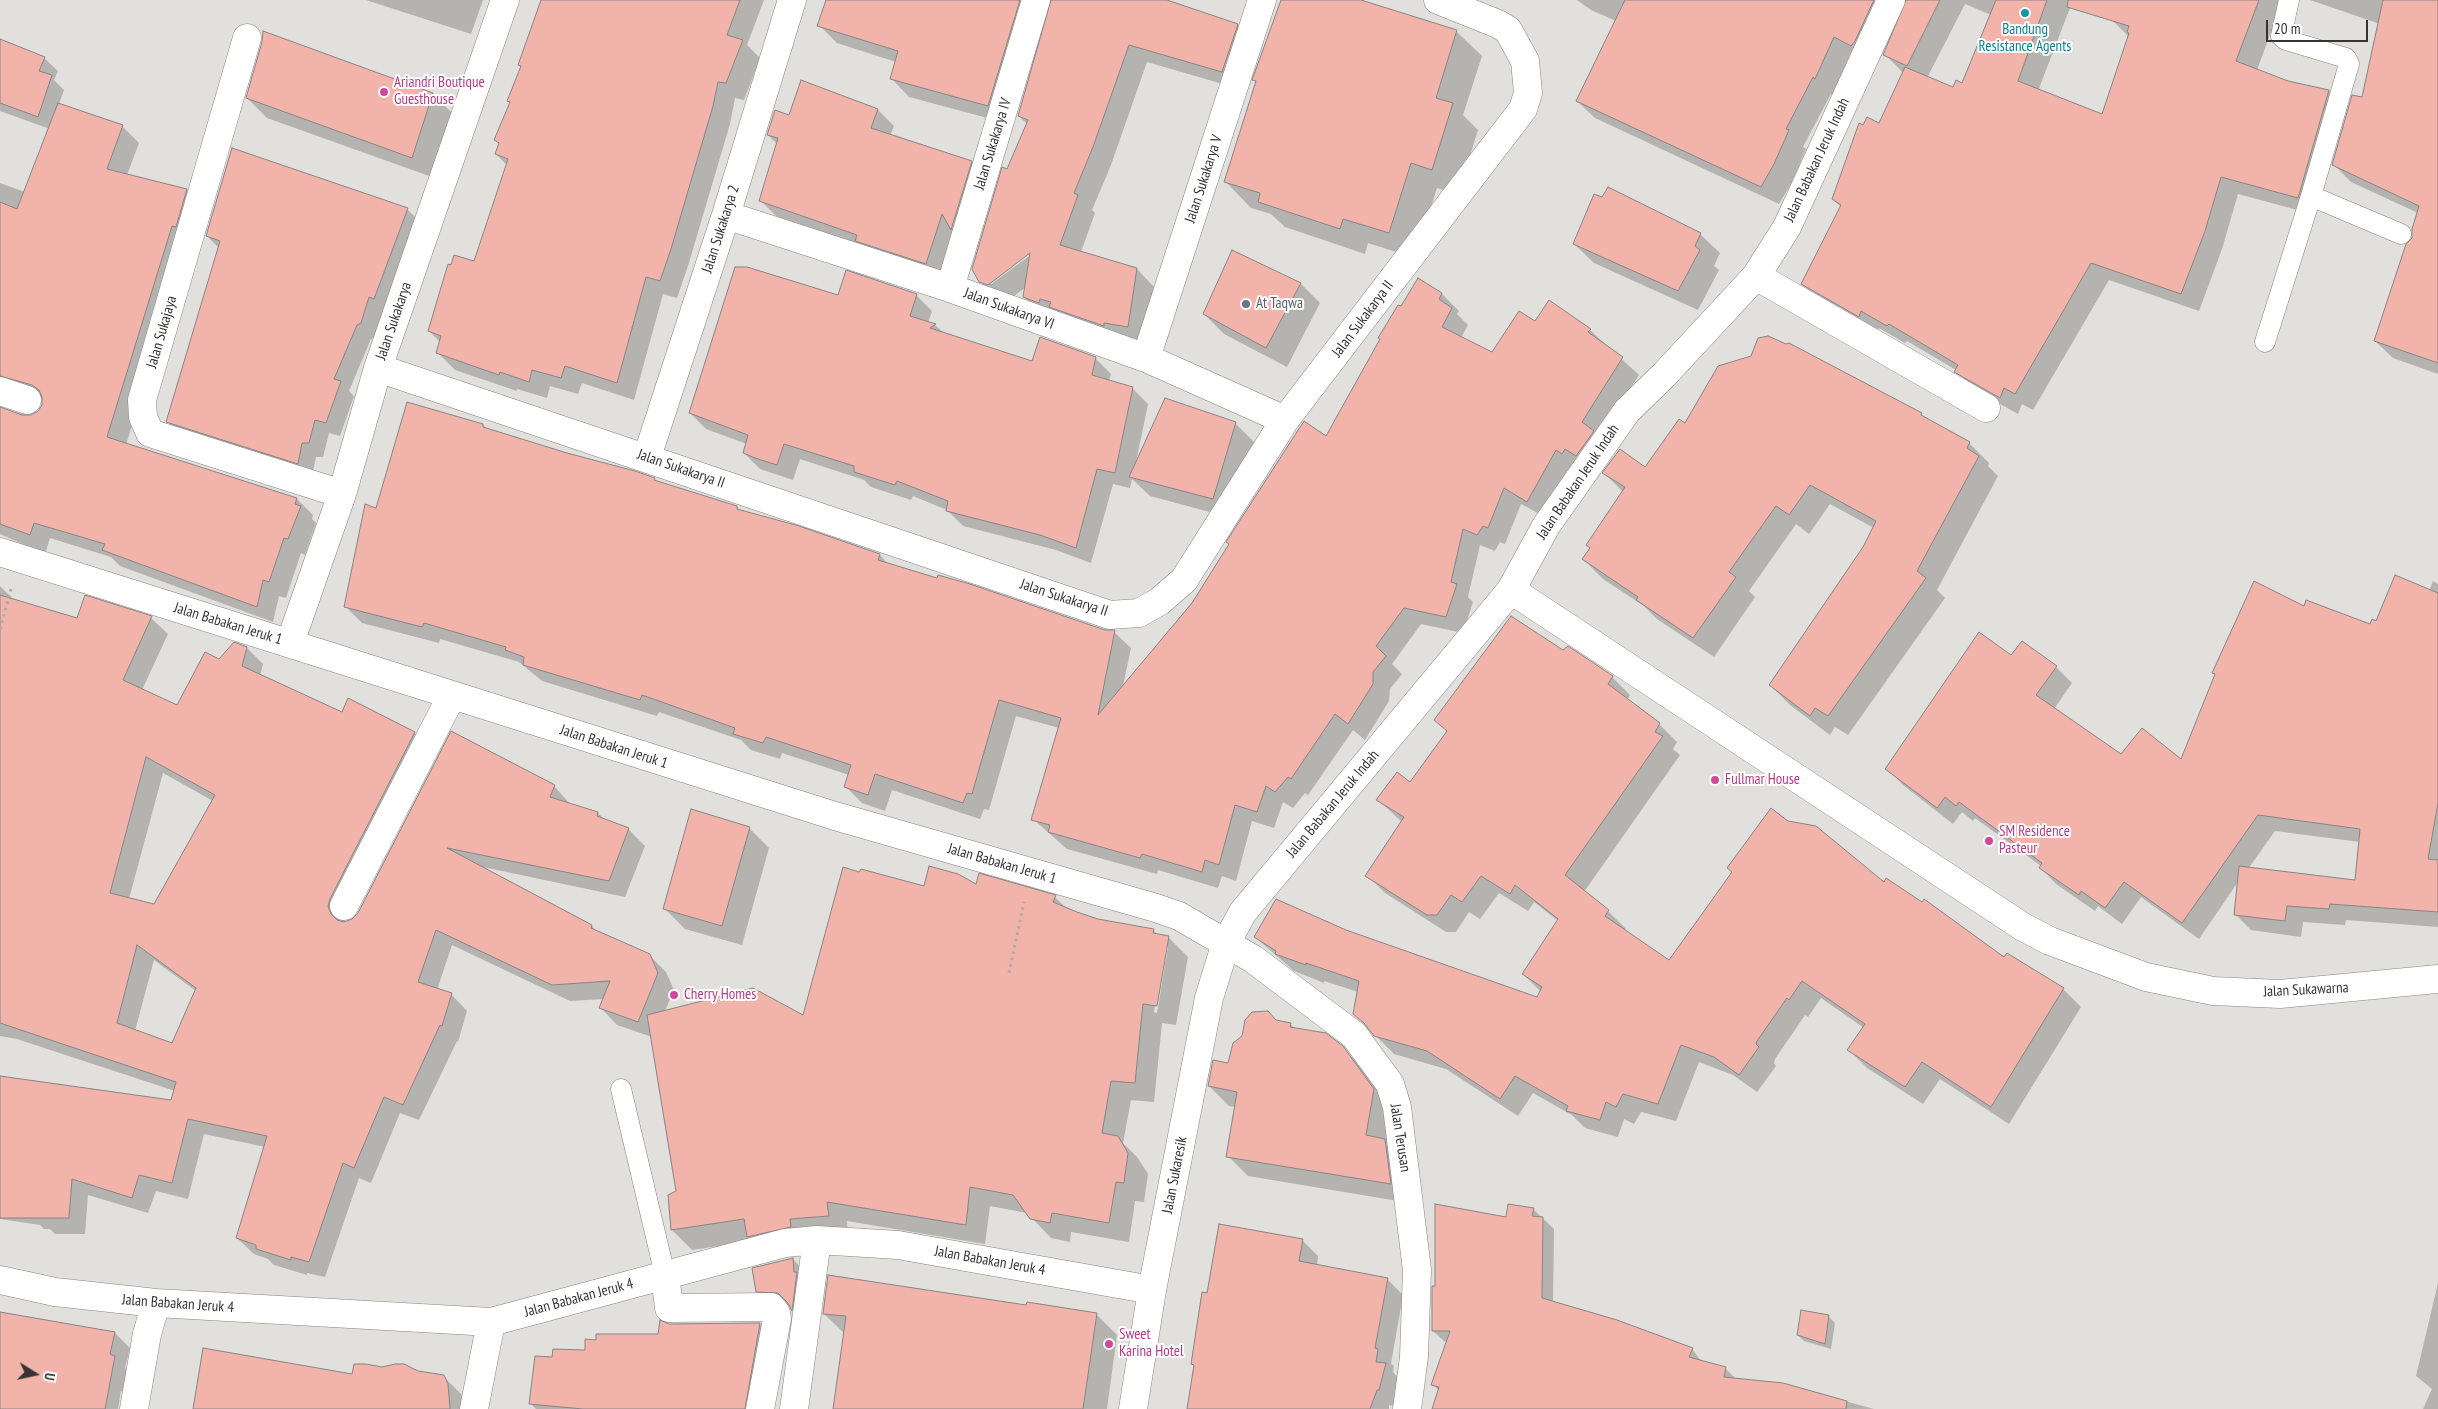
<!DOCTYPE html>
<style>
body{margin:0}
#map{position:relative;width:2438px;height:1409px;overflow:hidden;background:#e2e0dd;font-family:"PT Sans Narrow",sans-serif}
canvas{display:block}
.north{position:absolute;left:10px;top:1349px;width:50px;height:50px;-webkit-text-stroke:4px #fff;paint-order:stroke;rotate:100deg;font-size:14px;font-weight:700;line-height:20px;text-align:center;color:#353433}
.north::after{content:'';display:block;margin:auto;width:18px;height:22px;background:#353433;clip-path:polygon(50% 0,100% 100%,50% 72%,0 100%)}
.scale{position:absolute;left:2266px;top:20px;width:102px;height:22px;box-sizing:border-box;border:2px solid #353433;border-top:0;padding-left:6px;font-size:15px;line-height:18px;white-space:nowrap;color:#353433;-webkit-text-stroke:4px #fff;paint-order:stroke}
</style>
<div id="map">
<canvas width="2438" height="1409"></canvas>
<div class="north">U</div>
<div class="scale">20 m</div>
</div>
<script>
const ctx = document.querySelector('canvas').getContext('2d');
ctx.lineJoin = 'round';
function fill(path, color) { ctx.fillStyle = color; ctx.fill(path, 'evenodd'); }
const poly = rows => new Path2D(rows.map(r => 'M' + r).join(''));
function stroke(path, color, width, dash) { ctx.strokeStyle = color; ctx.lineWidth = width; ctx.lineCap = dash ? 'butt' : 'round'; ctx.setLineDash(dash || []); ctx.stroke(path); }
function write(font, color, halo, rows, align = 'center') {
  ctx.font = font + ' "PT Sans Narrow",sans-serif'; ctx.lineWidth = 4; ctx.setLineDash([]); ctx.textBaseline = 'middle'; ctx.strokeStyle = halo; ctx.fillStyle = color; for (const [text, x, y, turn = 0] of rows) {
    ctx.save(); ctx.translate(x, y); ctx.rotate((+turn || 0) * Math.PI / 180); ctx.textAlign = isNaN(turn) ? turn : align; if (halo) ctx.strokeText(text, 0, 0); ctx.fillText(text, 0, 0); ctx.restore();
  }
}
fill(poly([
 [366,0,483,0,471,34],
 [542,0,764,0,747,45,760,58,744,100,735,98,730,124,688,266,677,298,663,294,634,400,582,383,578,394,550,386,547,398,517,389,517,391,455,370,437,352,440,342,429,331,475,263,507,165,496,154,500,144,495,140,511,103,508,101,522,68,520,65],
 [827,0,1163,0,1237,25,1255,43,1240,89,1147,62,1111,165,1092,210,1095,213,1081,252,1137,269,1154,287,1145,344,1042,315,1024,297,1026,287,1006,302,999,299,980,281,1008,170,1027,124,1019,116,1052,2,1043,6,1006,123,909,97,892,79,896,62,837,43,819,25],
 [1035,249,1036,251,991,284,991,281],
 [1282,0,1357,0,1456,31,1482,56,1463,115,1478,130,1458,194,1437,188,1415,258,1368,243,1365,254,1285,227,1271,214,1251,208,1226,182,1256,82,1254,80],
 [1577,0,2073,0,2038,91,2103,116,2129,37,2111,19,2101,0,2286,0,2283,0,2257,70,2288,82,2329,91,2346,109,2316,215,2238,194,2222,249,2199,311,2109,280,2033,410,2022,404,2018,414,1973,389,1956,370,1907,341,1905,343,1879,328,1877,334,1820,301,1802,284,1841,207,1833,199,1864,127,1880,125,1903,73,1885,54,1907,2,1899,5,1833,95,1831,94,1803,147,1806,149,1792,182,1779,204,1595,118,1577,101,1616,21,1591,10],
 [1965,4,1991,15,1963,85,1954,88,1927,78],
 [2310,0,2438,0,2438,374,2393,358,2375,341,2413,239,2418,213,2351,182,2334,165,2363,99,2380,24],
 [0,40,44,58,58,71,54,80,64,90,59,104,122,126,139,143,127,175,186,190,203,206,188,242,126,445,297,499,313,515,312,519,316,523,305,555,301,553,286,598,279,596,273,622,120,566,111,557,50,538,45,554,0,534,0,425,5,410,31,416,39,412,43,406,43,399,22,392,0,395,0,183,25,192,50,129,0,111],
 [310,51,433,94,453,114,432,177,267,118,247,98],
 [802,81,878,110,894,126,890,136,971,162,987,178,942,279,862,246,776,216,760,200,777,144,768,135,789,116],
 [407,209,421,223,375,337,371,339,349,391,354,396,340,436,329,433,323,457,316,457,312,477,181,435,167,421,219,248,207,236],
 [1700,234,1720,253,1714,266,1719,270,1698,310,1594,263,1574,244],
 [1233,252,1301,284,1320,303,1287,367,1224,334,1204,314],
 [1418,280,1442,294,1459,311,1457,314,1468,325,1461,338,1493,354,1535,323,1549,302,1590,330,1639,375,1545,517,1521,504,1505,544,1500,542,1495,551,1480,545,1468,597,1473,602,1463,633,1421,624,1392,664,1402,674,1390,689,1389,701,1365,740,1353,730,1308,795,1305,793,1293,808,1283,802,1274,828,1252,821,1236,881,1222,876,1218,888,1158,870,1157,874,1067,849,1033,819,1059,728,1016,716,989,810,984,809,980,819,892,790,885,811,862,803,845,786,849,775,782,753,780,759,751,750,741,740,659,712,657,716,542,681,519,662,440,639,439,643,362,623,345,606,377,509,483,425,487,429,654,479,657,482,737,507,742,512,880,555,889,565,1105,631,1114,632,1131,648,1123,686,1327,438],
 [916,295,932,311,928,323,935,325,944,333,1032,363,1095,358,1111,374,1109,381,1132,388,1148,404,1136,462,1235,423,1255,443,1232,518,1150,496,1132,479,1130,488,1113,484,1091,563,1056,550,963,526,947,510,913,496,911,500,871,487,864,480,800,459,793,480,760,469,744,453,747,444,706,429,690,413,839,296],
 [1921,414,1927,420,1969,443,1989,463,1988,466,1998,476,1937,590,1945,598,1848,735,1835,727,1830,735,1790,705,1770,685,1864,548,1874,528,1830,504,1809,534,1796,524,1749,591,1755,597,1714,657,1657,619,1644,606,1603,579,1583,559,1623,492,1604,473,1645,468,1685,425],
 [2433,581,2438,584,2438,927,2346,920,2345,925,2303,922,2301,937,2251,930,2235,914,2238,882,2199,939,2141,897,2122,924,2098,906,2095,911,2056,884,2040,867,2041,866,1975,818,1973,821,1962,812,1953,824,1903,785,1887,769,2012,657,2056,667,2072,683,2054,709,2121,756,2182,761,2305,608,2371,625,2429,591],
 [2275,831,2360,842,2356,881,2248,869],
 [0,586,14,600,77,619,151,618,168,634,142,690,177,707,219,660,247,648,263,664,260,676,342,713,348,700,415,733,431,750,346,916,344,923,353,920,359,914,452,733,554,786,570,804,598,813,605,820,628,829,645,846,625,897,483,867,592,926,597,932,649,955,666,972,674,990,665,1011,804,1016,860,873,925,888,977,886,1055,897,1066,908,1098,920,1153,930,1158,935,1168,937,1188,957,1176,1025,1162,1023,1154,1102,1131,1100,1123,1143,1137,1157,1148,1174,1144,1202,1135,1201,1129,1242,1071,1232,1070,1242,1051,1238,1027,1213,990,1206,985,1244,847,1221,848,1235,752,1241,692,1250,672,1230,669,1196,678,1192,652,1037,617,1025,601,1008,605,999,570,1001,452,945,437,990,451,994,467,1011,458,1042,457,1041,419,1120,400,1113,371,1183,359,1178,325,1277,307,1273,307,1275,274,1265,268,1259,254,1254,237,1238,265,1147,204,1134,188,1199,156,1191,148,1213,88,1195,85,1234,55,1234,50,1229,44,1229,40,1225,0,1219,0,1077,172,1102,175,1091,17,1039,0,1036],
 [163,773,213,801,155,906,129,899],
 [1166,947,1168,947,1157,1013,1154,1012],
 [154,960,196,991,173,1045,135,1031],
 [1563,652,1612,677,1630,695,1627,700,1659,724,1677,742,1673,749,1680,755,1584,892,1608,911,1626,929,1624,931,1669,961,1787,822,2004,959,2063,989,2081,1007,2009,1124,1940,1079,1923,1104,1867,1068,1849,1050,1864,1028,1821,998,1808,1017,1805,1015,1775,1059,1774,1063,1776,1066,1757,1092,1733,1075,1699,1062,1676,1121,1641,1112,1634,1124,1624,1119,1618,1137,1585,1128,1572,1115,1533,1093,1518,1116,1446,1069,1394,1054,1354,1014,1358,992,1324,981,1324,983,1294,971,1255,937,1345,931,1538,999,1541,992,1523,974,1558,921,1534,902,1528,911,1499,893,1480,919,1469,912,1456,932,1446,932,1385,893,1367,875,1402,822,1378,800,1410,784,1448,732,1436,720],
 [749,828,769,848,742,945,685,929,665,909],
 [1277,1021,1290,1024,1296,1029,1342,1047,1362,1068,1393,1110,1387,1143,1405,1160,1410,1203,1248,1176,1228,1156,1236,1107,1229,1106,1209,1086,1228,1064],
 [1533,1209,1554,1229,1553,1302,1692,1349,1702,1362,1725,1368,1737,1380,1783,1384,1874,1409,1434,1409,1439,1391,1433,1384,1447,1342,1445,1342,1433,1331,1437,1288,1507,1218],
 [1302,1240,1318,1256,1317,1266,1387,1279,1403,1295,1391,1364,1394,1366,1393,1372,1401,1381,1395,1406,1389,1405,1389,1409,1188,1409,1195,1367,1192,1364,1208,1295],
 [793,1259,806,1273,805,1323,791,1306,771,1304,757,1291],
 [2438,1283,2438,1409,2423,1409,2432,1389,2416,1376],
 [1028,1307,1096,1314,1117,1335,1107,1409,834,1409,845,1334,824,1314],
 [0,1313,115,1333,130,1348,125,1368,129,1372,126,1392,121,1391,118,1409,0,1409],
 [1828,1316,1835,1323,1831,1349,1804,1341,1798,1335],
 [760,1324,780,1344,767,1409,536,1409,530,1403,553,1358,586,1351,597,1341,659,1335,669,1325],
 [418,1372,443,1376,462,1395,466,1409,195,1409,353,1375]
]), '#0003');
const building = poly([
 [541,0,740,0,727,35,743,40,726,83,718,82,713,106,671,249,660,281,646,277,617,383,565,366,561,378,532,370,529,382,500,372,499,375,436,353,441,336,428,331,448,264,451,265,454,255,474,261,508,159,495,154,499,143,494,140,510,102,507,101,521,66,518,65,541,0],
 [826,0,1020,0,988,106,890,79,898,51,817,26,826,0],
 [1051,0,1167,0,1238,24,1222,72,1129,45,1093,147,1074,193,1078,195,1060,245,1137,268,1128,327,1104,323,1104,326,1049,307,1051,302,1040,299,1039,303,1023,297,1030,253,988,285,979,282,972,269,1002,167,1007,169,1028,120,1018,116,1051,0],
 [1281,0,1361,0,1457,30,1436,98,1453,103,1432,170,1411,163,1389,233,1343,219,1340,229,1258,202,1260,193,1224,182,1256,81,1252,80,1281,0],
 [1625,0,1874,0,1855,41,1851,46,1834,37,1815,79,1813,77,1786,129,1789,130,1774,164,1761,187,1576,101,1625,0],
 [1906,0,1940,0,1907,66,1883,55,1906,0],
 [1996,0,2047,0,2018,81,2102,114,2129,33,2127,32,2129,26,2067,7,2068,0,2259,0,2236,61,2288,81,2329,90,2298,198,2221,177,2205,231,2181,294,2091,263,2015,394,2004,388,2000,398,1954,372,1958,365,1889,324,1887,326,1861,311,1859,317,1801,284,1841,205,1832,199,1859,123,1863,125,1867,117,1879,123,1905,67,1953,87,1956,80,1962,83,1996,0],
 [2383,0,2438,0,2438,363,2374,341,2406,244,2412,238,2412,229,2419,206,2332,165,2352,95,2362,97,2383,0],
 [263,31,433,93,412,158,246,98,262,42,263,31],
 [0,39,45,57,39,71,52,75,38,117,0,103,0,39],
 [801,80,878,109,871,128,972,161,951,230,942,214,926,264,855,241,857,235,759,201,778,138,767,135,775,110,789,115,801,80],
 [58,103,123,125,107,169,187,189,176,227,172,226,107,437,297,498,295,504,301,506,288,539,284,538,269,582,263,580,257,607,102,550,105,544,34,523,30,535,0,524,0,407,22,415,31,415,38,411,42,405,42,397,39,390,32,385,0,376,0,202,17,209,58,103],
 [232,148,408,208,374,299,369,297,361,323,357,325,334,379,341,381,326,423,315,420,309,443,302,443,298,464,166,422,220,241,206,236,232,148],
 [1608,187,1701,233,1695,246,1700,250,1678,291,1573,244,1594,194,1602,197,1608,187],
 [1232,250,1301,283,1266,348,1203,314,1232,250],
 [735,267,747,267,838,295,846,270,917,294,910,316,936,324,930,328,1032,361,1040,337,1096,357,1092,375,1133,387,1115,473,1097,469,1076,548,1040,535,946,511,948,501,897,481,895,485,854,472,854,466,784,444,777,465,755,458,743,453,748,435,689,413,735,267],
 [1418,278,1442,293,1439,299,1452,308,1442,327,1492,352,1519,311,1535,321,1549,300,1591,329,1588,332,1623,357,1582,422,1594,431,1576,456,1565,449,1562,454,1556,450,1527,502,1504,488,1488,528,1483,526,1477,535,1463,529,1451,582,1457,584,1446,617,1404,608,1376,646,1386,656,1373,672,1373,684,1348,724,1335,714,1291,779,1288,777,1275,792,1266,786,1257,812,1235,805,1219,865,1205,860,1202,872,1142,854,1140,858,1048,832,1050,825,1031,820,1061,718,999,700,972,794,967,793,963,803,875,774,868,795,844,787,851,765,766,737,763,743,733,734,735,728,642,695,640,700,523,665,524,657,505,650,506,647,424,623,422,627,344,607,365,504,376,508,407,402,483,424,483,427,567,453,635,471,655,478,654,480,737,506,737,509,799,526,880,554,878,560,937,578,938,575,970,584,1105,630,1115,630,1098,715,1192,603,1229,544,1226,542,1304,421,1326,436,1380,339,1378,338,1398,305,1401,306,1418,278],
 [1768,336,1786,344,1789,343,1922,413,1921,415,1970,442,1967,448,1979,456,1917,571,1926,578,1828,716,1815,708,1810,716,1769,685,1863,547,1876,521,1810,485,1789,515,1776,506,1729,572,1736,577,1693,638,1636,600,1638,597,1582,559,1590,548,1586,545,1625,487,1602,473,1620,449,1645,467,1679,419,1685,423,1718,366,1751,356,1758,338,1768,336],
 [1165,398,1236,422,1213,499,1129,477,1165,398],
 [2395,575,2438,593,2438,803,2428,859,2438,860,2438,912,2330,904,2329,909,2287,906,2285,921,2234,915,2239,866,2355,880,2360,829,2258,815,2182,923,2124,882,2105,908,2081,891,2079,895,2039,868,2042,863,1959,802,1956,806,1945,797,1937,808,1885,769,1979,632,2011,655,2022,641,2057,666,2036,695,2121,754,2142,728,2181,759,2215,674,2212,673,2254,581,2304,606,2306,600,2370,624,2372,619,2376,621,2395,575],
 [0,595,77,618,85,595,152,616,123,680,177,705,205,652,219,659,234,642,247,647,242,666,342,712,348,698,415,732,330,899,328,906,331,914,337,920,344,922,352,919,358,913,451,731,555,785,550,797,598,812,597,816,629,828,609,881,447,848,592,925,591,928,650,954,658,973,638,1022,599,1008,610,981,552,985,436,930,418,982,452,993,442,1026,440,1025,403,1105,384,1097,354,1168,343,1163,309,1262,291,1257,291,1260,256,1249,256,1245,236,1238,267,1136,188,1119,172,1183,139,1175,132,1198,72,1179,69,1218,0,1218,0,1076,171,1100,176,1082,0,1023,0,595],
 [146,757,215,795,154,904,110,893,146,757],
 [137,945,196,988,172,1043,117,1023,137,945],
 [1511,616,1563,650,1568,646,1613,676,1608,684,1660,723,1655,732,1663,736,1565,875,1609,910,1605,916,1669,960,1732,872,1727,868,1771,808,1788,821,1816,826,1884,882,1886,878,1922,902,1924,899,2004,957,2007,953,2064,988,1991,1107,1922,1062,1905,1087,1847,1050,1865,1024,1802,981,1789,1000,1787,998,1757,1041,1756,1044,1759,1047,1739,1075,1714,1057,1681,1045,1658,1104,1623,1094,1616,1107,1606,1102,1600,1120,1566,1111,1568,1106,1515,1076,1500,1099,1427,1051,1374,1036,1364,1023,1353,1014,1359,981,1306,963,1306,965,1275,954,1276,951,1254,937,1276,899,1346,930,1537,997,1542,987,1522,974,1558,919,1515,885,1510,894,1481,876,1462,902,1451,895,1437,915,1427,915,1365,876,1404,817,1376,800,1397,772,1410,782,1447,731,1434,720,1511,616],
 [691,809,750,827,722,926,663,909,691,809],
 [929,866,958,874,976,884,979,873,1056,895,1053,902,1077,912,1098,919,1154,929,1153,933,1169,936,1157,1006,1143,1004,1135,1083,1111,1081,1102,1133,1118,1136,1128,1153,1124,1183,1116,1182,1109,1223,1052,1213,1050,1223,1030,1219,1013,1195,970,1187,966,1225,827,1202,829,1216,790,1219,791,1227,747,1237,744,1219,671,1230,668,1195,676,1191,647,1015,753,988,803,1015,843,867,859,872,861,869,924,886,929,866],
 [1268,1011,1276,1020,1291,1023,1290,1027,1326,1033,1343,1046,1374,1089,1366,1135,1385,1139,1391,1184,1226,1157,1237,1092,1208,1086,1213,1060,1228,1063,1233,1043,1242,1036,1245,1020,1252,1012,1268,1011],
 [1435,1204,1506,1217,1508,1204,1534,1208,1532,1216,1543,1217,1542,1298,1617,1320,1693,1348,1689,1357,1726,1367,1724,1377,1783,1383,1847,1401,1846,1409,1432,1409,1439,1387,1431,1385,1450,1331,1432,1331,1432,1286,1435,1286,1435,1204],
 [1219,1224,1303,1239,1299,1261,1388,1278,1375,1348,1378,1349,1376,1362,1386,1363,1379,1390,1377,1390,1370,1409,1187,1409,1194,1365,1191,1364,1202,1292,1207,1293,1219,1224],
 [793,1258,794,1272,797,1272,792,1311,788,1303,778,1293,756,1292,752,1268,793,1258],
 [828,1275,1026,1305,1027,1302,1097,1313,1083,1409,833,1409,846,1316,823,1314,828,1275],
 [1801,1310,1829,1315,1825,1344,1797,1335,1801,1310],
 [0,1312,115,1332,110,1354,115,1356,105,1409,0,1409,0,1312],
 [660,1320,669,1324,760,1323,745,1409,583,1409,529,1404,535,1356,552,1357,553,1349,585,1350,585,1339,596,1340,596,1334,658,1334,660,1320],
 [203,1348,352,1374,354,1364,366,1364,382,1367,395,1364,404,1364,418,1371,444,1375,448,1384,450,1409,193,1409,203,1348]
]);
fill(building, '#f2b3ab');
stroke(building, '#878483', 1);
const lane = poly([
 [2311,196,2401,234],
 [2265,342,2311,196,2349,64,2346,58,2286,40,2281,36,2289,0],
 [621,1089,665,1275]
]);
const street = poly([
 [247,38,142,400,143,417,150,433,342,494],
 [726,215,950,288,1146,358,1285,420],
 [1756,276,1986,408],
 [950,288,1036,0],
 [1146,358,1262,0],
 [378,368,1110,615,1139,613,1160,601,1184,580,1285,420,1523,109,1528,93,1525,61,1508,30,1498,24,1438,0],
 [0,391,27,400],
 [647,457,726,215,792,0],
 [0,552,835,816,1156,908,1179,916,1253,959,1354,1035,1390,1084,1397,1107,1417,1270,1414,1357,1407,1409],
 [1511,590,2023,927,2050,941,2146,977,2213,991,2280,994,2438,979],
 [290,643,342,494,378,368,505,0],
 [344,906,452,695],
 [665,1275,669,1308,771,1307,776,1313,777,1319,760,1409],
 [0,1280,55,1292,156,1303,491,1322,785,1243,817,1240,898,1245,1152,1290],
 [134,1409,147,1334,156,1303],
 [474,1409,491,1322],
 [794,1409,817,1240],
 [1133,1409,1152,1290,1209,998,1226,943,1243,912,1511,590,1546,526,1627,411,1664,375,1756,276,1787,227,1891,0]
]);
stroke(lane, '#868481', 21);
stroke(street, '#868481', 29);
stroke(poly([
 [0,629,11,589],
 [1009,973,1024,902]
]), '#adaba9', 3, [2.5, 4]);
stroke(lane, '#fff', 20);
stroke(street, '#fff', 28);
for (const [x, y, r, color] of [
 [2025,13,5,"#0f9aa8"],
 [384,92,5,"#d1479c"],
 [1246,304,5,"#6b7280"],
 [1715,780,5,"#d1479c"],
 [1989,841,5,"#d1479c"],
 [674,995,5,"#d1479c"],
 [1109,1344,5,"#d1479c"]
]) { const dot = new Path2D(); dot.arc(x, y, r, 0, 2 * Math.PI); ctx.fillStyle = color; ctx.fill(dot); stroke(dot, '#fff', 2); }
write('15px', '#0d838f', '#fff', [
 ["Bandung",2025,30],
 ["Resistance Agents",2025,47]
]);
write('15px', '#b23c85', '#fff', [
 ["Ariandri Boutique",394,83],
 ["Guesthouse",394,100],
 ["Fullmar House",1725,780],
 ["SM Residence",1999,832],
 ["Pasteur",1999,849],
 ["Cherry Homes",684,995],
 ["Sweet",1119,1335],
 ["Karina Hotel",1119,1352]
], 'left');
write('15px', '#353433', '#fff', [
 ["Jalan Sukakarya IV",993,144,-73],
 ["Jalan Babakan Jeruk Indah",1817,160,-65],
 ["Jalan Sukakarya V",1204,179,-72],
 ["Jalan Sukakarya 2",721,229,-72],
 ["Jalan Sukakarya VI",1009,309,20],
 ["Jalan Sukakarya II",1363,319,-53],
 ["Jalan Sukakarya",394,321,-71],
 ["Jalan Sukajaya",162,332,-74],
 ["Jalan Sukakarya II",681,469,19],
 ["Jalan Babakan Jeruk Indah",1578,482,-56],
 ["Jalan Sukakarya II",1064,598,18],
 ["Jalan Babakan Jeruk 1",228,624,17],
 ["Jalan Babakan Jeruk 1",614,747,18],
 ["Jalan Babakan Jeruk Indah",1333,804,-50],
 ["Jalan Babakan Jeruk 1",1002,864,16],
 ["Jalan Sukawarna",2306,990,-3],
 ["Jalan Terusan",1400,1138,81],
 ["Jalan Sukaresik",1175,1175,-79],
 ["Jalan Babakan Jeruk 4",990,1261,10],
 ["Jalan Babakan Jeruk 4",579,1298,-15],
 ["Jalan Babakan Jeruk 4",178,1304,4]
]);
write('15px', '#5b616d', '#fff', [
 ["At Taqwa",1256,304]
], 'left');
</script>
